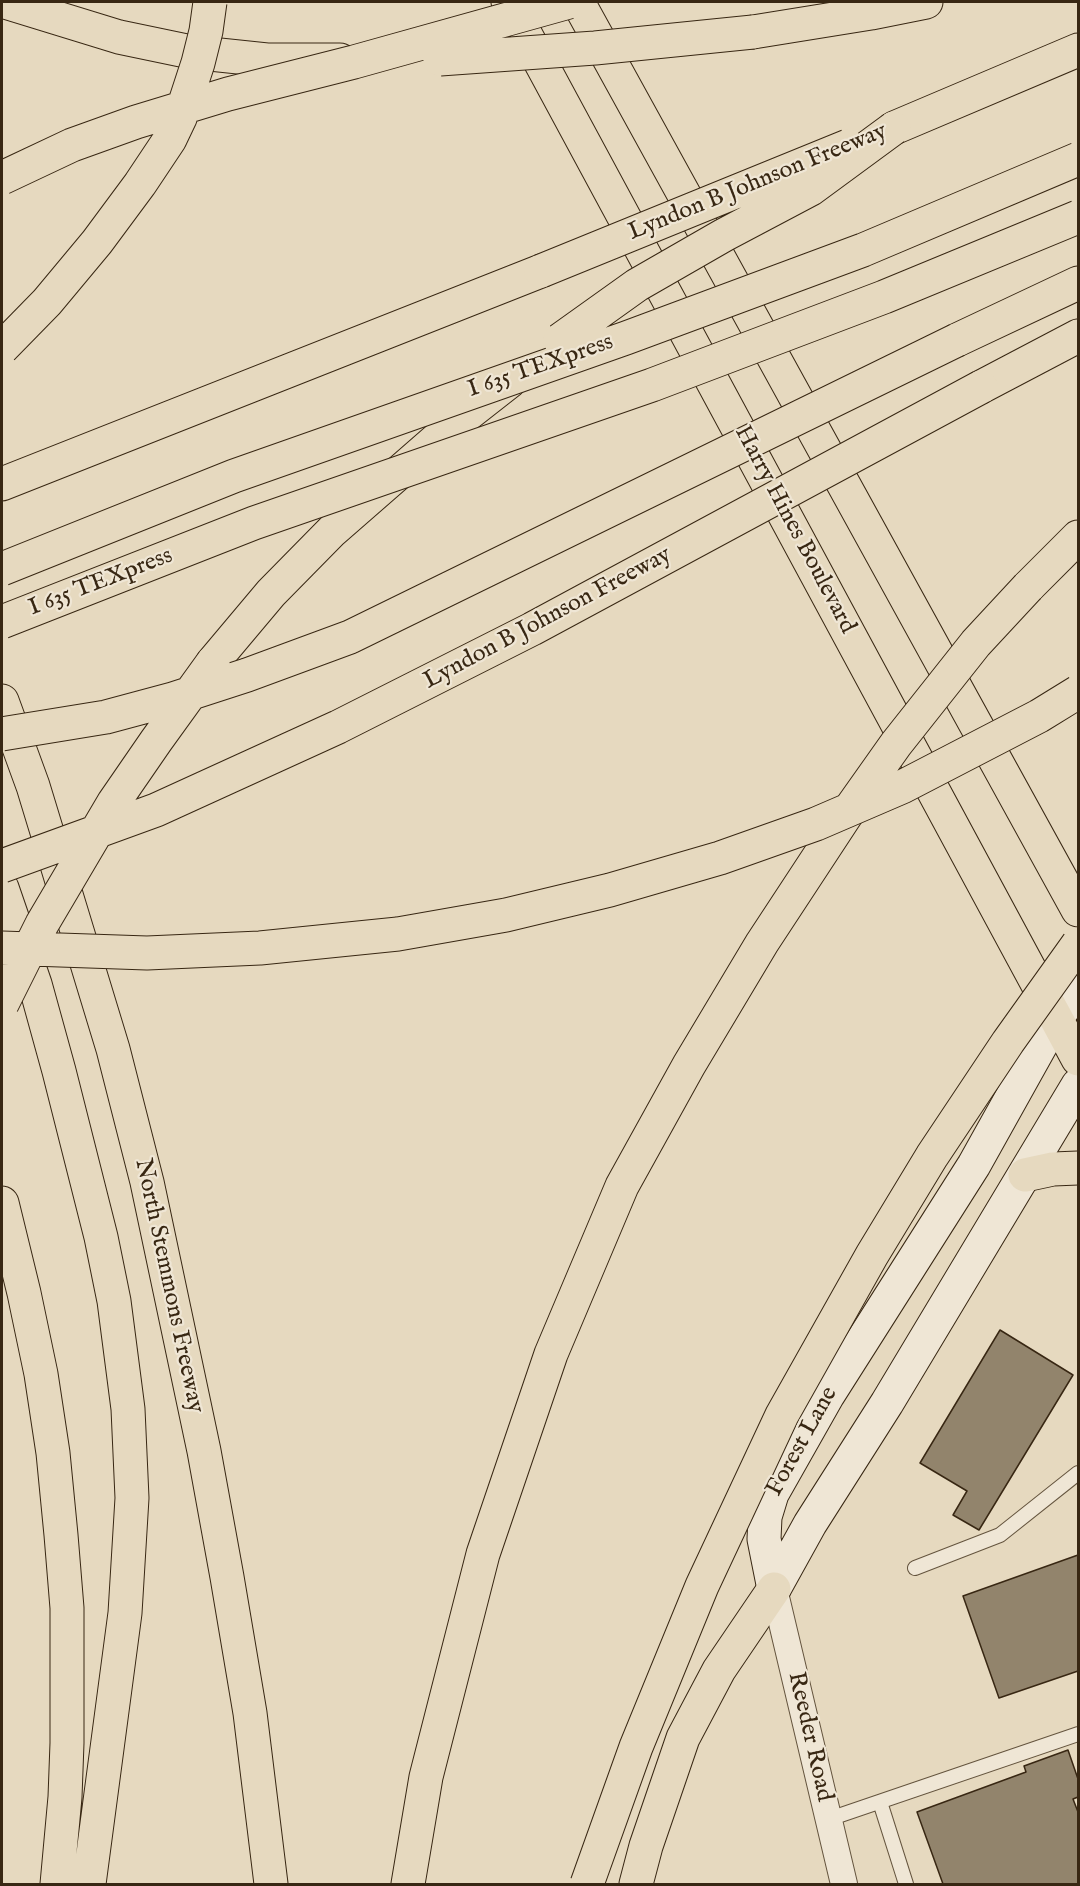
<!DOCTYPE html>
<style>
body{margin:0}
#map{position:relative;width:1080px;height:1886px;overflow:hidden;background:#e6d9bf;font-family:"IM FELL English",serif}
canvas{display:block}
.frame{position:absolute;inset:0;border:3px solid #382713;pointer-events:none}
</style>
<div id="map">
<canvas width="1080" height="1886"></canvas>
<div class="frame"></div>
</div>
<script>
const ctx = document.querySelector('canvas').getContext('2d');
ctx.lineJoin = 'round';
function fill(path, color) { ctx.fillStyle = color; ctx.fill(path, 'evenodd'); }
const poly = rows => new Path2D(rows.map(r => 'M' + r).join(''));
function stroke(path, color, width, dash) { ctx.strokeStyle = color; ctx.lineWidth = width; ctx.lineCap = dash ? 'butt' : 'round'; ctx.setLineDash(dash || []); ctx.stroke(path); }
function write(font, color, halo, rows, align = 'center') {
  ctx.font = font + ' "IM FELL English",serif'; ctx.lineWidth = 4.5; ctx.setLineDash([]); ctx.textBaseline = 'middle'; ctx.strokeStyle = halo; ctx.fillStyle = color; for (const [text, x, y, turn = 0] of rows) {
    ctx.save(); ctx.translate(x, y); ctx.rotate((+turn || 0) * Math.PI / 180); ctx.textAlign = isNaN(turn) ? turn : align; if (halo) ctx.strokeText(text, 0, 0); ctx.fillText(text, 0, 0); ctx.restore();
  }
}
const building = poly([
 [1000,1330,1073,1375,979,1530,953,1515,967,1491,920,1463,1000,1330],
 [1078,1555,1078,1671,999,1698,963,1596,1078,1555],
 [1068,1750,1078,1779,1078,1797,1073,1799,1078,1812,1078,1884,943,1884,917,1812,1026,1772,1024,1766,1068,1750]
]);
fill(building, '#92846c');
stroke(building, '#382713', 1.5);
const lane = poly([
 [915,1568,1000,1535,1078,1473],
 [880,1802,906,1884],
 [829,1819,1078,1734]
]);
const street = poly([
 [774,1589,844,1884]
]);
const secondary = poly([
 [774,1589,764,1539,765,1517,772,1494,828,1395,974,1165,1056,1018,1078,990],
 [774,1589,810,1524,887,1403,1078,1085]
]);
const primary = poly([
 [508,2,1078,1059],
 [578,2,1078,910],
 [1025,1175,1053,1169,1078,1168]
]);
const highway = poly([
 [5,2,119,37,191,52,267,60,340,60],
 [753,32,871,13,926,2],
 [894,128,1078,50],
 [957,340,1078,283],
 [981,387,1078,336],
 [2,484,541,271],
 [1028,587,1078,537],
 [213,662,271,593,332,531,450,428,510,381],
 [2,701,33,786,113,1049,147,1182,204,1451,227,1577,250,1713,271,1884],
 [2,888,35,984,59,1071,101,1237,114,1301,128,1409,132,1498,125,1613,89,1884],
 [2,1203,24,1293,41,1374,53,1453,61,1535,67,1608,67,1743,65,1797,57,1884],
 [408,1884,426,1777,483,1554,551,1354,622,1186,689,1065,762,943,850,809],
 [636,1884,646,1846,683,1738,719,1670,774,1589]
]);
stroke(lane, '#64543e', 16);
stroke(street, '#64543e', 28);
stroke(secondary, '#382713', 35);
stroke(primary, '#382713', 35);
stroke(highway, '#382713', 35);
stroke(lane, '#efe6d5', 14);
stroke(street, '#efe6d5', 26);
stroke(secondary, '#efe6d5', 33);
stroke(primary, '#e6d9bf', 33);
stroke(highway, '#e6d9bf', 33);
const highwayBridge = poly([
 [440,59,595,48,753,32],
 [2,178,72,145,136,122,228,94,354,62,569,2],
 [541,271,848,146],
 [560,340,637,285,724,235,811,189,894,128],
 [2,348,47,302,97,242,140,184,170,139,180,118,198,63,206,31,210,2],
 [2,569,234,476,626,338,863,250,1078,159],
 [2,622,254,523,652,385,884,297,1078,217],
 [2,734,106,717,173,699,247,675,350,637,957,340],
 [850,809,896,744,976,643,1028,587],
 [2,866,156,810,338,727,532,629,981,387],
 [2,948,147,953,260,948,398,934,506,915,610,890,720,858,816,824,902,787,1039,716,1078,692],
 [2,1004,42,924,114,802,156,741,213,662],
 [587,1884,636,1747,702,1586,782,1415,872,1255,932,1156,1008,1042,1078,944]
]);
stroke(highwayBridge, '#382713', 35, []);
stroke(highwayBridge, '#e6d9bf', 33);
write('24px', '#382713', '#efe6d5', [
 ["Lyndon B Johnson Freeway",758,183,-22],
 ["I 635 TEXpress",541,367,-19],
 ["Harry Hines Boulevard",794,530,62],
 ["I 635 TEXpress",101,583,-21],
 ["Lyndon B Johnson Freeway",548,619,-28],
 ["North Stemmons Freeway",168,1286,78],
 ["Forest Lane",803,1442,-61],
 ["Reeder Road",809,1737,77]
]);
</script>
